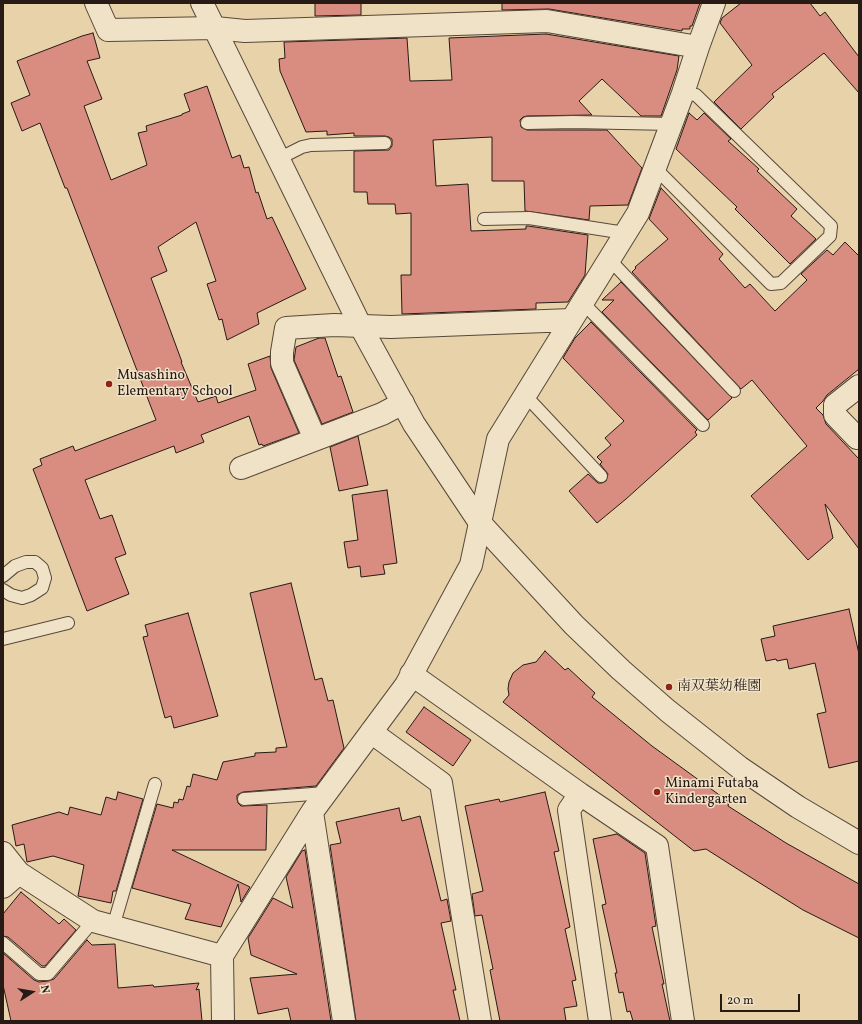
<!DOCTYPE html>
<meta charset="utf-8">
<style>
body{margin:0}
#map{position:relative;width:862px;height:1024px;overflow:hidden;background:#e7d2a9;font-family:Vollkorn,serif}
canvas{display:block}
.frame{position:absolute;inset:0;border:4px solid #281a15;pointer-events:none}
.north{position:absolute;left:12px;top:972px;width:40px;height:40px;-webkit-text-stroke:3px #efe2c7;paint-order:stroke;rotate:78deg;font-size:11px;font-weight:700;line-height:16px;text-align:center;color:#281a15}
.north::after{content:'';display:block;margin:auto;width:14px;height:18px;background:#281a15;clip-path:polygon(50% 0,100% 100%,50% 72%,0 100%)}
.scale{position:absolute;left:720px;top:994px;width:80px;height:18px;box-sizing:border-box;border:2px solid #281a15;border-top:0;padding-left:5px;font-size:12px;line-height:14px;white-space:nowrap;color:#281a15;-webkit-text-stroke:3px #efe2c7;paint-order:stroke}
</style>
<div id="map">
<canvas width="862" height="1024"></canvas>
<div class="frame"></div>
<div class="north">N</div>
<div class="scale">20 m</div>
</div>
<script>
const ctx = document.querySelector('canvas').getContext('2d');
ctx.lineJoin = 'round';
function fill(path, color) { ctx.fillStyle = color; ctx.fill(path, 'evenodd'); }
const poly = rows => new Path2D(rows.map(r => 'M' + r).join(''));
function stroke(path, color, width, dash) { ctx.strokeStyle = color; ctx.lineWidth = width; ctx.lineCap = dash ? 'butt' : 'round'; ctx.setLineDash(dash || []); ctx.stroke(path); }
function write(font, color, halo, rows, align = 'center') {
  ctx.font = font + ' Vollkorn,"Noto Serif JP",serif'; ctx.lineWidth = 3; ctx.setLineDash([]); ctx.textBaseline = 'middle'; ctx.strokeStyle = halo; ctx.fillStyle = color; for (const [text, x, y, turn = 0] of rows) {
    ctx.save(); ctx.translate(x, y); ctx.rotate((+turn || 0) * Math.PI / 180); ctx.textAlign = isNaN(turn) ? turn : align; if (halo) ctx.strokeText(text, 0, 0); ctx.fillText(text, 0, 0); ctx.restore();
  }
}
const building = poly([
 [315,3,361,3,361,15,315,16,315,3],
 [502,3,700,3,692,26,690,26,690,29,682,29,682,31,549,9,502,10,502,3],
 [741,3,810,3,820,16,825,12,859,57,859,93,824,53,772,94,774,97,741,129,714,102,752,65,720,23,722,18,741,3],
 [93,33,100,58,87,61,102,99,84,106,111,180,147,165,138,133,147,131,146,126,182,115,182,114,190,111,184,94,207,86,232,158,240,155,244,168,249,167,256,193,258,192,267,219,272,217,306,289,257,313,259,324,227,340,222,319,219,320,207,284,216,281,196,222,158,247,167,271,151,278,182,362,181,362,198,402,216,396,218,403,256,390,248,364,270,356,271,368,299,433,263,446,262,444,259,445,249,416,201,435,204,442,176,453,174,446,85,480,100,519,112,515,126,554,115,558,129,594,87,611,33,469,42,465,40,459,73,446,75,451,156,420,67,188,65,188,40,123,22,131,11,103,30,95,17,61,82,36,93,33],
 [546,34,679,56,677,70,661,116,641,116,602,79,579,101,592,115,527,116,523,117,520,120,521,127,527,130,607,130,642,168,628,205,590,206,589,220,525,211,524,181,492,181,492,137,433,140,436,186,468,184,471,231,526,229,526,226,528,226,588,235,585,275,568,302,536,303,536,309,402,314,401,275,411,275,411,213,396,214,395,204,368,204,367,192,354,192,354,151,389,150,392,146,392,139,389,137,385,136,354,136,354,133,327,135,327,131,306,132,280,71,279,59,285,58,284,42,407,38,410,81,452,80,449,38,546,34],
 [689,113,697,120,704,113,731,139,728,141,759,169,757,171,797,209,791,216,816,239,790,264,735,209,737,207,676,149,689,113],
 [661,188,723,254,719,259,745,288,750,284,775,311,807,280,801,274,827,250,833,255,845,242,859,256,859,369,827,395,823,401,816,408,823,415,826,424,859,459,859,549,825,504,833,538,808,560,751,496,807,446,752,380,741,389,632,272,636,268,635,267,668,239,649,219,661,188],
 [621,282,732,398,708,420,602,312,614,300,602,300,621,282],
 [591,322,697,430,695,432,697,435,626,499,597,523,569,491,588,474,598,483,602,483,606,481,608,474,600,464,602,462,597,457,611,445,605,438,624,421,563,358,575,338,591,322],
 [319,338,325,338,338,377,341,376,353,412,322,424,294,360,296,347,319,338],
 [358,436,368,485,339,491,330,447,358,436],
 [387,490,397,563,383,565,385,574,361,577,360,566,348,568,344,542,358,540,352,495,387,490],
 [291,583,315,680,322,678,328,701,333,700,344,748,316,786,243,792,237,795,237,799,238,803,241,806,267,805,266,850,172,850,250,887,241,902,238,884,221,927,185,919,191,904,132,888,157,804,173,808,174,802,178,803,179,799,183,800,187,786,190,787,193,774,217,780,223,762,255,756,255,753,276,752,276,748,287,747,250,593,291,583],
 [849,609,859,654,859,761,829,768,817,714,826,712,815,663,789,669,787,659,777,661,776,659,766,661,761,639,775,636,773,626,849,609],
 [188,613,218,716,174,728,171,716,165,718,143,637,148,636,145,625,188,613],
 [545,651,565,670,568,668,595,693,592,697,652,746,729,802,728,806,786,843,859,884,859,938,803,910,739,870,706,849,694,851,503,702,509,695,508,689,509,682,513,673,523,665,536,662,545,651],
 [424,707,471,740,453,766,406,732,424,707],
 [118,792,143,799,116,891,113,891,111,903,78,896,84,865,53,856,27,862,24,844,16,846,12,825,59,812,68,815,70,807,101,815,106,797,116,800,118,792],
 [545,792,559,851,554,852,570,927,565,929,576,980,572,981,577,1006,564,1008,566,1021,500,1021,490,970,493,969,482,915,475,916,472,894,483,891,465,806,499,799,500,802,545,792],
 [399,808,402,821,420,816,441,901,447,899,451,921,441,923,456,990,453,990,460,1021,356,1021,330,845,341,843,336,822,399,808],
 [617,834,645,853,656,926,652,927,664,984,662,984,670,1021,633,1021,630,1011,627,1012,623,992,619,993,615,973,617,973,602,905,606,904,593,839,617,834],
 [305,850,331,1021,291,1021,288,1008,258,1014,250,978,297,974,251,955,248,938,273,898,293,908,286,877,302,851,305,850],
 [21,892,59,924,64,919,76,930,45,966,42,966,8,937,3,936,3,914,21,892],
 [87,940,92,945,115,944,118,988,153,985,154,987,199,983,196,990,199,989,202,1021,11,1021,3,985,3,953,34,980,39,982,48,981,54,979,87,940]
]);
fill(building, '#d98c80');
stroke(building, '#281a15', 1);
const service = poly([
 [527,123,573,122,671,124],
 [278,159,302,147,311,145,385,143],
 [655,168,771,284,781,283,830,236,831,226,696,95,683,93],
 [484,219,529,218,625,233],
 [610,260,734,391],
 [583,303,703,425],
 [525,395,601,476],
 [3,576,15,566,26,562,35,562,42,568,45,578,42,588,31,595,22,598,11,595,3,590],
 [3,639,68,623],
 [244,799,326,793],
 [113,927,155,784],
 [3,943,39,974,48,974,93,921]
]);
const minor = poly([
 [96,3,108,30,215,28,245,31,547,21,698,47],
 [859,386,835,405,835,415,857,438,859,437],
 [315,439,282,363,282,352,286,328,334,325,391,327,571,320],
 [241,468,382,414,403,403],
 [411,674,580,794,657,846,683,1021],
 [371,732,441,783,480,1021],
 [580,794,569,810,600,1021],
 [312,812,344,1021],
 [3,853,19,873,93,921,222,956],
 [3,887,19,873],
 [223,1021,222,956,312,812,406,685,471,565,498,439,638,213,683,93,698,47,714,3]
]);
const tertiary = poly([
 [202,3,361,327,414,424,480,523,574,625,621,670,668,711,739,767,798,807,859,843]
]);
stroke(service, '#58483a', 14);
stroke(minor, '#58483a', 24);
stroke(tertiary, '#58483a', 24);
stroke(service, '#efe2c7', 12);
stroke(minor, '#efe2c7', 22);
stroke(tertiary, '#efe2c7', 22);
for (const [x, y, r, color] of [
 [109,384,4,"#8f2418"],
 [669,687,4,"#8f2418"],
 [657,792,4,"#8f2418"]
]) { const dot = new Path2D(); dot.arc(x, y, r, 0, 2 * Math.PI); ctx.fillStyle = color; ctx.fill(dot); stroke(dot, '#efe2c7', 1.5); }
write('14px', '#281a15', '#efe2c7', [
 ["Musashino",117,376],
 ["Elementary School",117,392],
 ["南双葉幼稚園",677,687],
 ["Minami Futaba",665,784],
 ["Kindergarten",665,800]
], 'left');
</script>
